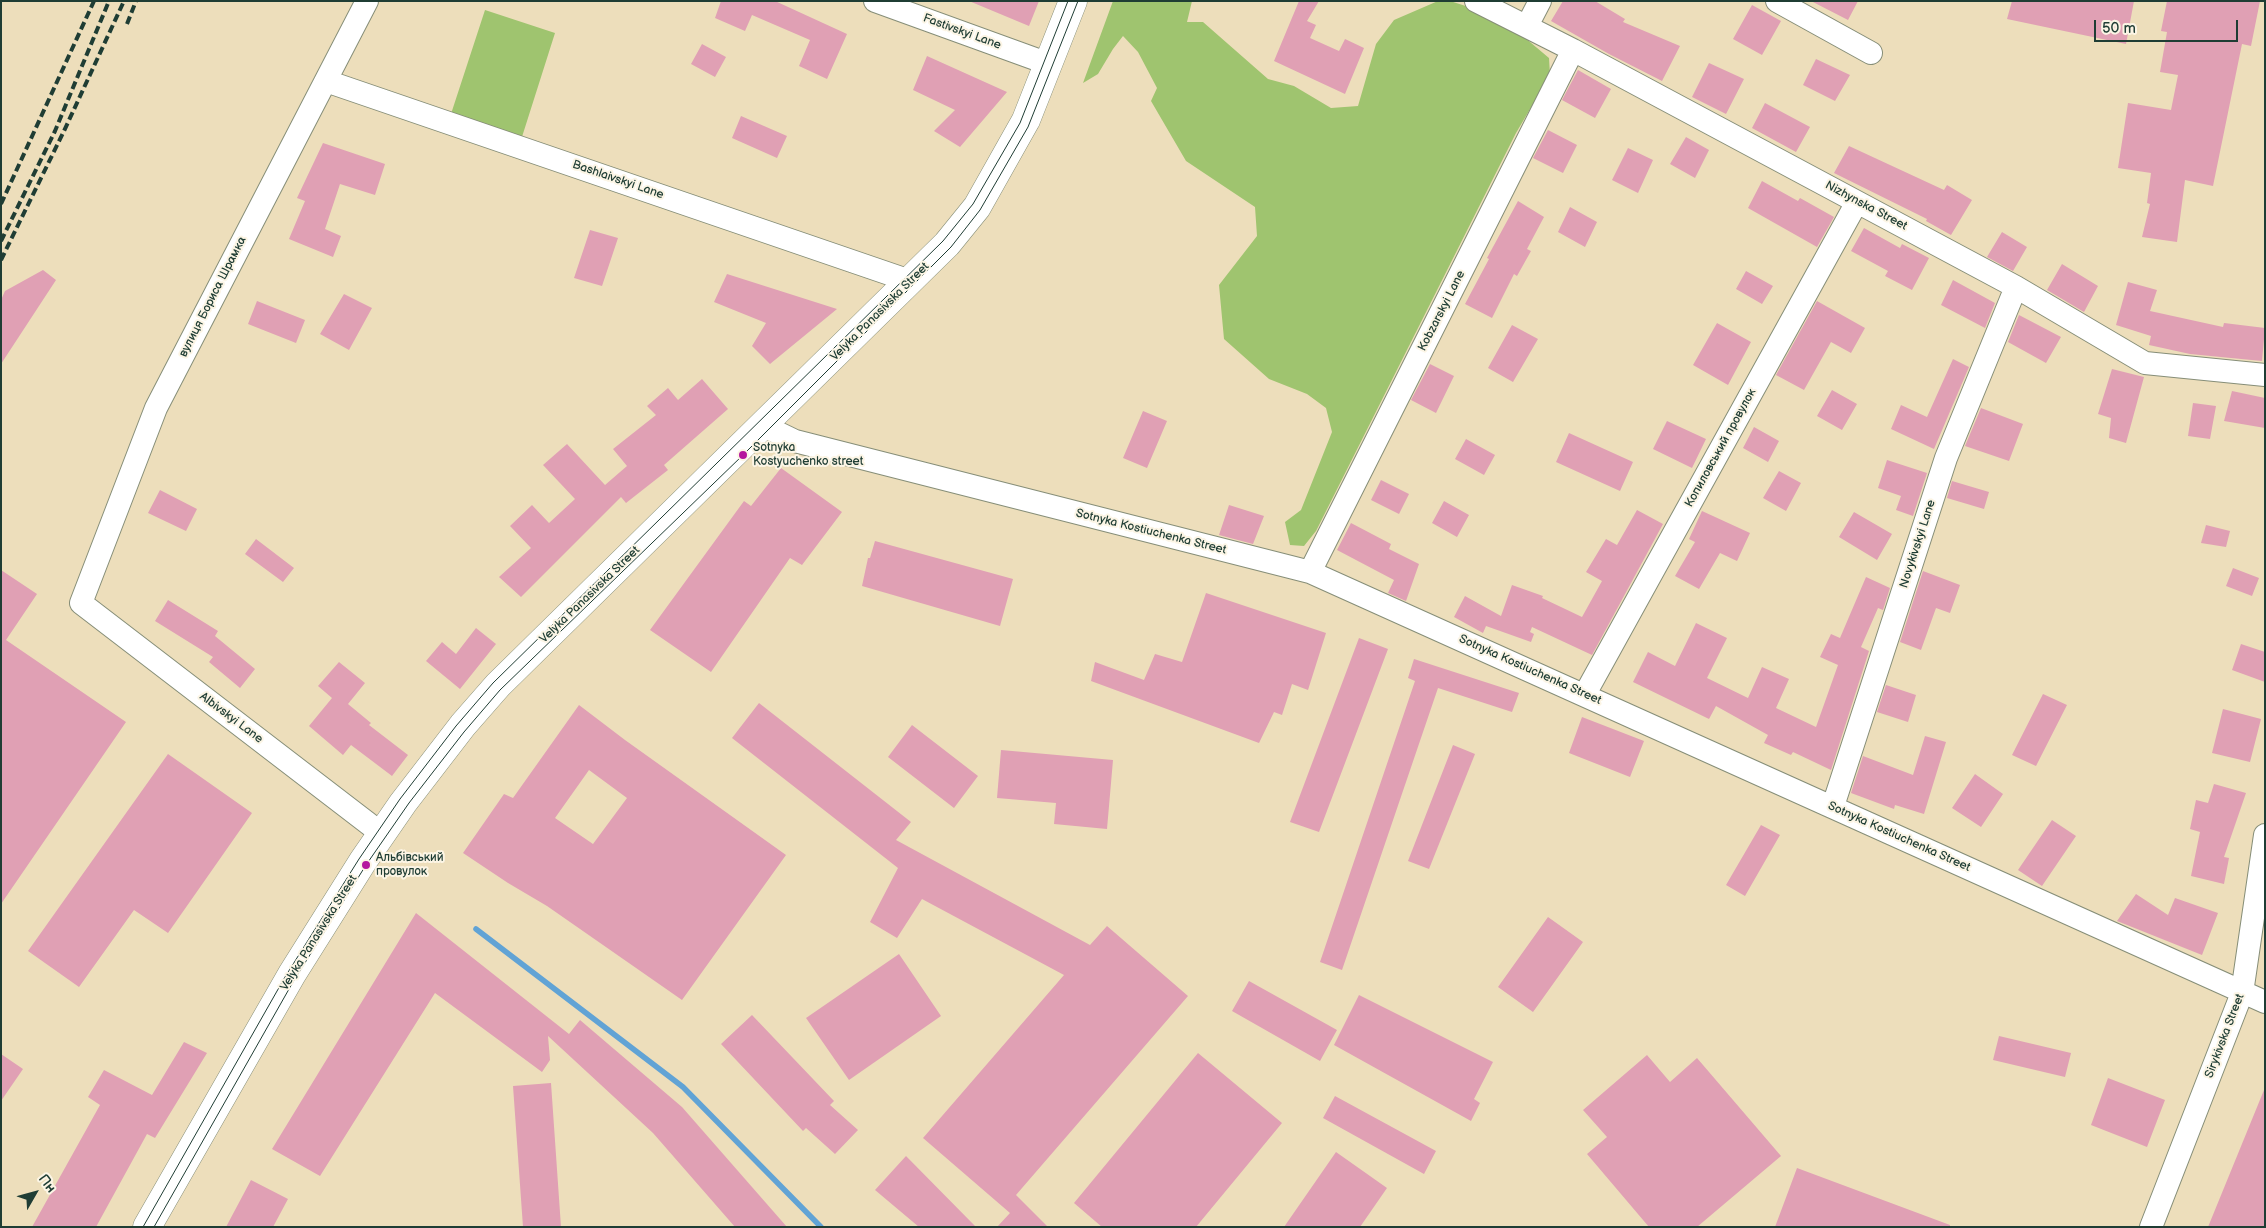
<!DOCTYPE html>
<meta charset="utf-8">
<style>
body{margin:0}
#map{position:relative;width:2266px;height:1228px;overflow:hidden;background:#eddebb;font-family:"Balsamiq Sans",sans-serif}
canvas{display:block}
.frame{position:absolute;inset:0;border:2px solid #1f3d34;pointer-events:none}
.north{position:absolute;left:10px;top:1168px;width:50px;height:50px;-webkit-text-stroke:4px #fcf5e5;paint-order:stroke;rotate:52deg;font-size:14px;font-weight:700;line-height:20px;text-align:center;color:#1f3d34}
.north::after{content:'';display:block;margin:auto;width:18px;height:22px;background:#1f3d34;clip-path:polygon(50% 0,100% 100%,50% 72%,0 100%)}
.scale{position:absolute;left:2094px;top:20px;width:144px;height:22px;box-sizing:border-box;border:2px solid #1f3d34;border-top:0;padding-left:6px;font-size:15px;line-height:18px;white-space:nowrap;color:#1f3d34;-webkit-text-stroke:4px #fcf5e5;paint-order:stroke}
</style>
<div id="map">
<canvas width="2266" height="1228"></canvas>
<div class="frame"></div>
<div class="north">Пн</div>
<div class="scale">50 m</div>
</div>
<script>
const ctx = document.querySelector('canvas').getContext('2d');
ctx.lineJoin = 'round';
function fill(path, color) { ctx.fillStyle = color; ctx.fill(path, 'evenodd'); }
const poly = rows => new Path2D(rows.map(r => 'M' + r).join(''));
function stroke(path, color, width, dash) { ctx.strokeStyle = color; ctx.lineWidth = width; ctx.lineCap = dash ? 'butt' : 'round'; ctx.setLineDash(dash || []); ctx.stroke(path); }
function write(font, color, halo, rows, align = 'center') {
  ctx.font = font + ' "Balsamiq Sans",sans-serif'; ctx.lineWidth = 4; ctx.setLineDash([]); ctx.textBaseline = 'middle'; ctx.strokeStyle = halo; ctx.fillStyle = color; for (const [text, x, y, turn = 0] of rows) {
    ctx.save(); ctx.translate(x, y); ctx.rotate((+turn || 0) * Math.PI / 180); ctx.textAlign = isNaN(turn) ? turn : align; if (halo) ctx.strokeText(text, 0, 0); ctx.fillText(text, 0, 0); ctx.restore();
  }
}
fill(poly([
 [1113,1,1192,1,1187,22,1203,22,1268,79,1294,86,1331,108,1358,106,1376,44,1394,20,1438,1,1450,1,1472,8,1524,37,1549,58,1550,75,1516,133,1316,531,1304,546,1290,545,1285,522,1301,510,1332,432,1326,408,1307,394,1269,379,1224,339,1219,285,1257,236,1255,207,1186,161,1151,101,1157,88,1138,52,1123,36,1113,49,1098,74,1083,83],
 [485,10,555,33,521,140,450,117]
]), '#9fc46f');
stroke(poly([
 [476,929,683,1087,821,1227]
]), '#61a3d5', 5.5);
fill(poly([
 [721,1,775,1,847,34,827,79,799,66,810,40,752,15,745,31,715,18],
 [969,1,1039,1,1029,26],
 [1299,1,1319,1,1307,21,1316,25,1310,38,1339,51,1345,39,1364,48,1345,94,1274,61],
 [1563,1,1595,1,1625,19,1623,22,1680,46,1662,81,1609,54,1551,21],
 [1811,1,1858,1,1848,20],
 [2012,1,2134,1,2126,44,2007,19],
 [2167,1,2260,1,2251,46,2242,44,2213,186,2185,180,2177,242,2142,237,2150,204,2147,203,2151,173,2118,168,2128,103,2171,110,2178,75,2160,72,2167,32,2161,31],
 [1752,5,1781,21,1762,55,1733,39],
 [702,44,726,57,715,77,691,64],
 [927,56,1007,92,960,147,934,131,955,110,913,90],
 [1816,59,1850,75,1835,101,1803,85],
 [1709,63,1744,79,1726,114,1692,97],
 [1578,70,1611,89,1595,118,1562,100],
 [1765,103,1810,127,1796,152,1752,128],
 [741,116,787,136,777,158,732,138],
 [1548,130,1577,145,1563,173,1533,158],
 [1686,137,1709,150,1695,178,1670,164],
 [323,143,385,164,375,195,340,184,325,229,341,236,333,257,289,239,305,201,297,198],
 [1849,146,1944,190,1947,185,1972,200,1951,235,1926,221,1927,219,1834,173],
 [1628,148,1653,160,1638,193,1612,180],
 [1762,181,1798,201,1800,198,1834,217,1817,247,1748,208],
 [1518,201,1544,217,1527,249,1531,251,1517,276,1514,274,1492,318,1465,304,1489,259,1487,258],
 [1570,207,1597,222,1585,247,1558,232],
 [1864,228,1900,248,1902,244,1929,258,1912,290,1885,276,1888,271,1851,251],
 [590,230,618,238,602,286,574,278],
 [2002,232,2027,247,2013,271,1987,257],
 [2062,264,2098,286,2084,312,2047,290],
 [43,270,56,280,1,364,1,300,5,291],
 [1746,271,1773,286,1762,304,1736,289],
 [727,274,837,309,770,364,752,346,766,323,714,302],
 [1953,280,1995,303,1985,328,1941,305],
 [2128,282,2157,290,2150,311,2223,327,2224,323,2265,328,2262,361,2190,354,2149,345,2151,336,2116,325],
 [344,294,372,308,349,350,320,334],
 [257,301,305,320,296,343,248,324],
 [1817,301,1865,328,1851,353,1831,342,1804,390,1776,375],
 [2019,315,2061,337,2046,363,2008,342],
 [1717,323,1751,342,1728,385,1693,365],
 [1512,325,1538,339,1513,382,1488,368],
 [1953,359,1969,367,1934,449,1891,429,1901,405,1927,417],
 [1430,364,1454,376,1436,413,1411,400],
 [2112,369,2144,377,2126,443,2109,438,2111,418,2098,414],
 [702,379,728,409,664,465,668,470,626,503,621,497,521,597,499,577,531,548,510,526,532,505,549,523,575,499,543,465,567,444,605,485,627,466,613,449,656,415,647,406,668,388,678,400],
 [1832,390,1857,404,1842,430,1817,416],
 [2232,391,2265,398,2265,428,2224,421],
 [2193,403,2216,406,2210,439,2188,436],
 [1981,408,2023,424,2009,461,1965,446],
 [1143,411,1167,421,1147,468,1123,458],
 [1667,421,1706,439,1692,468,1653,449],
 [1754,427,1779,441,1768,462,1743,448],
 [1569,433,1633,462,1620,491,1556,462],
 [1466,439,1495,455,1484,475,1455,459],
 [1887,460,1927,473,1913,516,1896,510,1901,496,1878,488],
 [781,468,842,512,802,565,790,558,711,672,650,630,744,501,751,506],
 [1779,471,1801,483,1786,511,1763,498],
 [1381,480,1409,494,1399,514,1371,500],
 [1952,481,1989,492,1984,509,1947,498],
 [160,490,197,509,186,531,148,513],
 [1444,501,1469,515,1457,537,1432,523],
 [1229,505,1264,516,1253,544,1219,535],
 [1637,510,1663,524,1592,655,1532,627,1530,632,1534,634,1531,642,1486,626,1483,633,1454,617,1465,596,1501,616,1512,585,1543,596,1542,598,1582,617,1602,581,1586,572,1606,539,1617,545],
 [1702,511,1750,533,1737,561,1720,553,1699,589,1675,576,1695,542,1689,539],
 [1854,512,1892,534,1877,560,1839,537],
 [1351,523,1391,544,1389,549,1419,564,1406,601,1388,593,1394,580,1337,550],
 [2206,525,2230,531,2226,547,2201,543],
 [256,539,294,568,283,582,245,554],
 [875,541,1013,579,1000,626,862,586,868,558,870,558],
 [2233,568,2259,578,2252,596,2226,586],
 [1,570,37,594,6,640,126,722,1,904],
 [1923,571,1960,585,1950,613,1936,608,1921,650,1900,642],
 [1866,577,1890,588,1883,610,1878,608,1861,647,1869,651,1831,770,1793,752,1791,755,1764,743,1768,735,1716,706,1709,719,1633,682,1648,652,1675,666,1696,623,1727,638,1707,678,1748,698,1762,667,1789,679,1776,708,1816,727,1838,665,1820,657,1831,634,1840,638],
 [1206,593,1326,633,1308,690,1292,684,1282,715,1274,712,1259,743,1091,681,1095,662,1144,680,1155,654,1182,662],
 [168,600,218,631,215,636,255,669,240,688,209,662,213,657,155,621],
 [476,628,496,644,460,689,426,661,442,642,456,654],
 [1359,638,1388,649,1319,832,1290,822],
 [2241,644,2265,652,2265,682,2232,670],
 [1414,659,1519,693,1512,712,1438,688,1342,970,1320,962,1415,681,1408,678],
 [339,662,365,683,348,704,371,723,369,725,408,755,392,776,351,745,343,755,309,726,332,698,318,686],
 [1886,685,1916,695,1908,722,1877,712],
 [2043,694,2067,705,2036,766,2012,755],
 [759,703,911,822,896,840,1090,945,1107,926,1188,996,1016,1195,1048,1227,997,1227,1010,1213,923,1138,1064,975,922,899,897,938,870,922,898,868,732,738],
 [579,705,625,740,786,855,682,1000,547,906,508,883,463,853,504,794,513,798],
 [589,770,627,798,593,844,555,818],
 [2223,709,2261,719,2250,762,2212,753],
 [1582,717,1644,741,1630,777,1569,753],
 [912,725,978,776,954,808,888,757],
 [1925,736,1946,742,1924,814,1895,805,1894,809,1851,793,1863,756,1913,775],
 [1453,745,1475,754,1429,869,1408,861],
 [1001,750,1113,760,1107,829,1054,824,1056,803,997,798],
 [168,754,252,813,168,933,134,910,79,987,28,951],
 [1975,774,2003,794,1981,827,1952,808],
 [2214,784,2246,793,2224,857,2229,858,2224,884,2191,876,2200,832,2190,829,2196,800,2208,803],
 [2052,820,2076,836,2042,886,2018,870],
 [1761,825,1780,835,1745,896,1726,885],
 [2136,894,2168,915,2175,898,2218,913,2202,955,2117,921],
 [416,913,569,1034,580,1020,682,1107,787,1227,735,1227,653,1133,548,1036,550,1060,542,1072,435,993,320,1176,272,1149],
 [1548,917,1583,942,1533,1012,1498,987],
 [899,954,941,1016,849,1080,806,1018],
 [1249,981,1337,1030,1320,1061,1232,1011],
 [1359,995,1493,1062,1474,1099,1480,1103,1471,1121,1334,1045],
 [752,1015,834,1101,830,1105,858,1130,835,1154,806,1128,803,1131,721,1044],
 [1999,1036,2071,1053,2065,1077,1993,1060],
 [184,1042,207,1053,155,1138,147,1134,96,1227,32,1227,100,1105,88,1097,104,1070,152,1095],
 [1198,1053,1282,1123,1196,1227,1102,1227,1074,1203],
 [1,1054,23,1069,1,1101],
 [1647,1055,1670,1082,1697,1058,1781,1156,1697,1227,1649,1227,1587,1154,1607,1137,1583,1110],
 [2108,1078,2165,1100,2147,1147,2091,1125],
 [551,1083,561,1227,523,1227,513,1086],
 [2264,1090,2265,1227,2208,1227],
 [1335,1096,1436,1151,1424,1174,1323,1118],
 [1336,1152,1387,1188,1360,1227,1284,1227],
 [906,1156,976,1227,919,1227,875,1190],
 [1797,1168,1950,1225,1950,1227,1775,1227],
 [251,1180,288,1199,273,1227,226,1227]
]), '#e0a0b4');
const street = poly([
 [367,1,156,408,81,603,382,834],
 [875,1,1049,64],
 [1476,1,1573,50,2016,287,2145,363,2265,375],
 [1777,1,1871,53],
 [1527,26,1540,1],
 [326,81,910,281],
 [764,426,795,441,1310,572,2265,1002],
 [1310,572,1573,50],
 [1585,694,1857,202],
 [1833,806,1946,458,2016,287],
 [2151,1227,2242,993,2265,835]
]);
const secondary = poly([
 [147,1227,292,974,363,861,403,803,463,725,498,685,947,244,977,207,1026,120,1073,1]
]);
stroke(street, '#868e78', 24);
stroke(secondary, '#868e78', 29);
stroke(street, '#fff', 22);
stroke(secondary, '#fff', 28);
stroke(poly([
 [143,1227,285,977,359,859,400,799,456,726,493,683,943,241,973,204,1020,123,1068,1],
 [154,1227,293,982,366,865,409,803,464,732,500,690,743,455,951,247,980,210,1028,127,1078,1]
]), '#1f3d34', 1);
stroke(poly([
 [127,24,136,1],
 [1,204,94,1],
 [1,241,55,131,109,1],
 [1,260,64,131,124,1]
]), '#1f3d34', 4, [8, 4]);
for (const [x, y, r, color] of [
 [743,455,5,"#b5179e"],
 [366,865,5,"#b5179e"]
]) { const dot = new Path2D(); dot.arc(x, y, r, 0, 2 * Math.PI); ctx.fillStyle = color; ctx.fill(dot); stroke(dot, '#fcf5e5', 2); }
write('12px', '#1f3d34', '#fcf5e5', [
 ["Fastivskyi Lane",962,32,20],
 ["Bashlaivskyi Lane",618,180,19],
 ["Nizhynska Street",1866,206,28],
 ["вулиця Бориса Шрамка",213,297,-63],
 ["Kobzarskyi Lane",1442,311,-63],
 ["Velyka Panasivska Street",880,312,-45],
 ["Копиловський провулок",1721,448,-61],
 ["Sotnyka Kostiuchenka Street",1151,532,14],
 ["Novykivskyi Lane",1918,544,-72],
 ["Velyka Panasivska Street",590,595,-44],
 ["Sotnyka Kostiuchenka Street",1530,670,24],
 ["Albivskyi Lane",231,718,37],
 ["Sotnyka Kostiuchenka Street",1899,837,24],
 ["Velyka Panasivska Street",319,933,-58],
 ["Sirykivska Street",2225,1036,-69]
]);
write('12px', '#1f3d34', '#fcf5e5', [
 ["Sotnyka",753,448],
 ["Kostyuchenko street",753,462],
 ["Альбівський",376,858],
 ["провулок",376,872]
], 'left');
</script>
